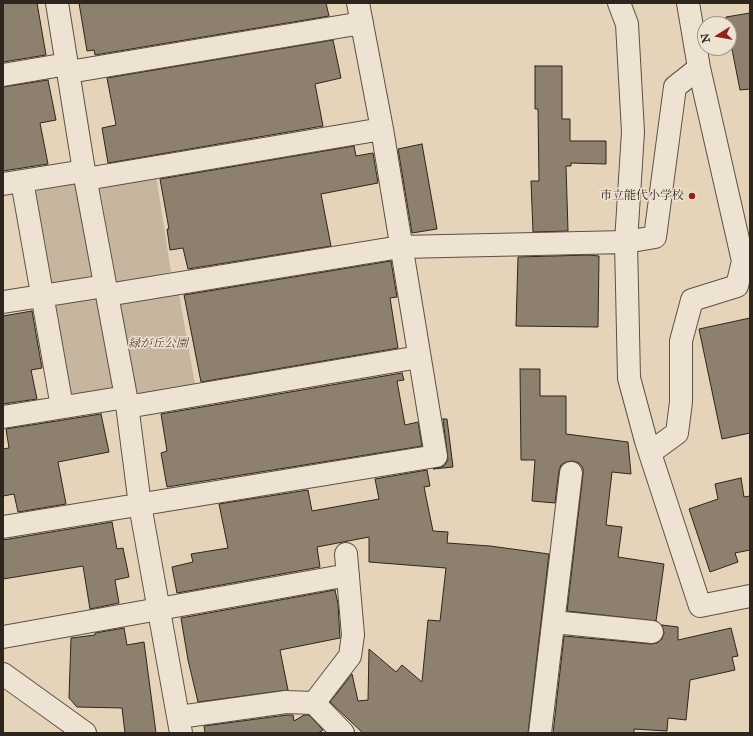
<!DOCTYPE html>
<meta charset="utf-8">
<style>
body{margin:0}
#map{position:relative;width:753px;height:736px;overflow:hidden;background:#e5d4ba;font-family:"IM FELL Great Primer",serif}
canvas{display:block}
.frame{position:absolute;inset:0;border:4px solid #2e251c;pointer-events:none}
.north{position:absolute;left:697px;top:16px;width:40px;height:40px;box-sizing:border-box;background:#eee3d2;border:1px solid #a19789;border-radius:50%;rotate:259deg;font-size:11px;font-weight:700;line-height:16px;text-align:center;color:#2e251c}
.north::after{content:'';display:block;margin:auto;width:14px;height:18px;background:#8f2418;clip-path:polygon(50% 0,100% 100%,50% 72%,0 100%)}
</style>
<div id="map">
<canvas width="753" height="736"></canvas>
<div class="frame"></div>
<div class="north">N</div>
</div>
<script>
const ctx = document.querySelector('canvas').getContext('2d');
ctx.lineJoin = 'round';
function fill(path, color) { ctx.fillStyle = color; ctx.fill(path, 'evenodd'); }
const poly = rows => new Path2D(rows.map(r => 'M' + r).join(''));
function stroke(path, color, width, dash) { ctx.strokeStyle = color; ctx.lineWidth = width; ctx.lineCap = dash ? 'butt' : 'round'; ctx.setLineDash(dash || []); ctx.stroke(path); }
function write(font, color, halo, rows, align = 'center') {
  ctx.font = font + ' "IM FELL Great Primer","Noto Serif JP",serif'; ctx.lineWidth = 3; ctx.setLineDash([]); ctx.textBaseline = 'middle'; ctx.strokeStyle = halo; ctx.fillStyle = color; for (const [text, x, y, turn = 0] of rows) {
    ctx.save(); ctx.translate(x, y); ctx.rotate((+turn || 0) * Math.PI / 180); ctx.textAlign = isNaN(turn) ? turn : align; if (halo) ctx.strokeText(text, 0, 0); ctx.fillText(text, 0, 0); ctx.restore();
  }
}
fill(poly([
 [156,175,171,272,117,283,99,185],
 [81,183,97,277,50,284,35,191],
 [178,288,196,390,137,399,119,298],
 [98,294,116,393,70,402,52,303]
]), '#c6b69f');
const building = poly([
 [3,3,37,3,46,55,3,62,3,3],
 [79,3,326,3,329,16,95,55,94,50,87,51,79,3],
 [750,13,750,89,740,90,729,34,729,24,727,24,726,17,750,13],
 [333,40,341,78,315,84,323,126,108,163,102,128,116,125,107,78,333,40],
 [535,66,562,66,562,119,570,119,570,141,606,141,606,164,571,163,571,166,566,166,568,231,533,232,531,181,539,181,538,109,535,109,535,66],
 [48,80,56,120,40,123,48,164,3,171,3,87,48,80],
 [422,144,437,229,412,233,398,149,422,144],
 [354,146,356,156,373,153,378,183,321,194,331,246,188,269,183,248,170,250,167,229,169,229,160,179,354,146],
 [589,255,599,256,598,327,516,326,518,257,589,255],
 [391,261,397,297,390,298,398,348,201,382,184,295,391,261],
 [32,311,42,368,31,370,37,399,3,404,3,316,32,311],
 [750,318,750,433,722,439,699,329,750,318],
 [520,369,540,369,540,396,566,396,566,434,628,442,631,474,612,472,606,525,622,527,618,557,664,564,656,621,567,611,583,474,583,468,579,463,573,461,566,462,561,465,559,471,555,503,532,501,535,460,521,460,520,369],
 [402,373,404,380,397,381,405,425,418,422,422,446,167,487,161,453,167,451,161,414,402,373],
 [101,414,109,452,58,462,66,504,18,512,14,494,3,496,3,449,9,448,6,429,101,414],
 [443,419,447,419,453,467,433,469,444,466,448,460,443,419],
 [427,470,430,486,424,487,433,531,448,532,447,543,490,546,549,554,528,733,363,733,330,702,352,674,358,701,368,700,369,649,396,672,402,665,422,682,428,620,440,621,446,568,369,562,369,537,317,547,320,567,177,593,172,567,193,562,191,554,228,548,219,504,308,490,312,511,379,499,375,479,427,470],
 [741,478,744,497,750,496,750,550,735,553,738,562,710,572,689,509,718,499,715,484,741,478],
 [112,522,117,549,123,548,129,577,115,580,119,603,90,609,83,566,3,579,3,540,112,522],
 [335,590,338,604,340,638,280,650,288,690,198,702,188,660,181,618,335,590],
 [662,625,678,627,678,640,731,628,738,656,732,657,735,670,690,680,686,720,668,718,667,731,634,729,634,733,553,733,564,636,651,644,657,643,662,639,664,633,662,625],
 [124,628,127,645,144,642,156,733,125,733,122,708,77,707,69,698,71,638,95,635,95,633,124,628],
 [287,715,293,715,294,721,304,715,309,715,323,730,318,733,205,733,204,726,287,715]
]);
fill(building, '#8d806e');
stroke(building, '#2e251c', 1);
const minor = poly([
 [57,3,84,171,126,397,140,505,181,733],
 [619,3,627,24,633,132,626,242,629,378,646,441,700,606,750,596],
 [69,72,362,23],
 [3,75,67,64],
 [86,179,382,129],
 [22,181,62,407],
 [3,184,84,171],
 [107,295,400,247,626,242,655,237,675,87,699,68],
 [3,302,105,286],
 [127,407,419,357],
 [3,417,126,397],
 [651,452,677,433,681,402,681,341,692,300,737,286,743,261,699,68,688,3],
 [3,527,436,456,382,129,358,3],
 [554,622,652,632],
 [3,637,348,575],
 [3,674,85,733],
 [314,703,350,656,353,635,346,554],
 [179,717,286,702,314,703,343,733],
 [540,733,571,473]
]);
stroke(minor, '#5c5144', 24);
stroke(minor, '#eee3d2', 22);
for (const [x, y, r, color] of [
 [692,196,4,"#8f2418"]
]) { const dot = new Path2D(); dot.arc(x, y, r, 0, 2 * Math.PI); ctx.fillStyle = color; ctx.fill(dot); stroke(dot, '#eee3d2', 1.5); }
write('12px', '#2e251c', '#eee3d2', [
 ["市立能代小学校",684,196]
], 'right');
write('italic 12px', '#54493d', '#eee3d2', [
 ["緑が丘公園",158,344]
]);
</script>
